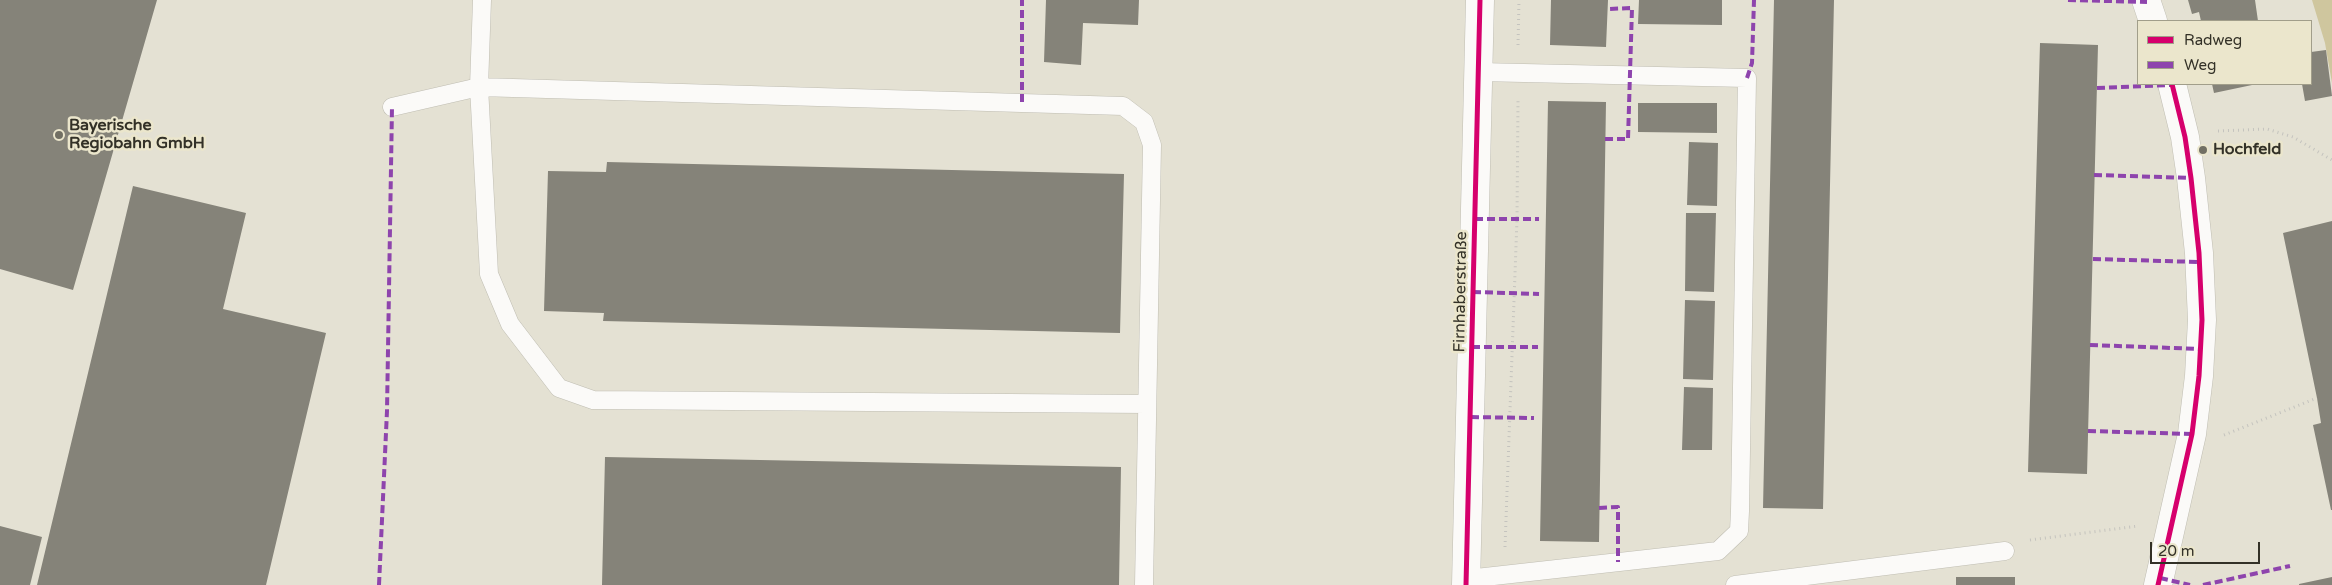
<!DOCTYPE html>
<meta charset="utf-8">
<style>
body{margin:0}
#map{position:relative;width:2332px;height:585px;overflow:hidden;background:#e4e1d3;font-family:"Varela Round",sans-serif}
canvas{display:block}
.legend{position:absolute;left:2137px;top:20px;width:175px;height:65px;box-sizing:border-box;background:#ebe6cc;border:1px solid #a19e8a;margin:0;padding:6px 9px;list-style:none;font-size:15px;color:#333127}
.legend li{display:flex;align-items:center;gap:10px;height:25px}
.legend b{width:25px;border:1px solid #a19e8a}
.scale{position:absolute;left:2150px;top:542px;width:110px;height:22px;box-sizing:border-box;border:2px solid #333127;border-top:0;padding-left:6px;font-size:15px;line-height:18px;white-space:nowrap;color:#333127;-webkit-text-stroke:4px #ebe6cc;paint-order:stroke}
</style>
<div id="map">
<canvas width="2332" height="585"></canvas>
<ul class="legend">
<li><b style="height:6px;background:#d6006c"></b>Radweg</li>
<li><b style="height:6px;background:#8e44ad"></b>Weg</li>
</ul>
<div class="scale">20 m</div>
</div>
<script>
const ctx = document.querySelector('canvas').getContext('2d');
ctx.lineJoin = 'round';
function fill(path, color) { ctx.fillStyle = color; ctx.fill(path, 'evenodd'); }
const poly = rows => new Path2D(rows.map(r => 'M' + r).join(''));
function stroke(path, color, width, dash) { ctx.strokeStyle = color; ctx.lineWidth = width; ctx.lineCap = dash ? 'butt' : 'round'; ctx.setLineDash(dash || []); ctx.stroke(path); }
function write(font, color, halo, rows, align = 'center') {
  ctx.font = font + ' "Varela Round",sans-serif'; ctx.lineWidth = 5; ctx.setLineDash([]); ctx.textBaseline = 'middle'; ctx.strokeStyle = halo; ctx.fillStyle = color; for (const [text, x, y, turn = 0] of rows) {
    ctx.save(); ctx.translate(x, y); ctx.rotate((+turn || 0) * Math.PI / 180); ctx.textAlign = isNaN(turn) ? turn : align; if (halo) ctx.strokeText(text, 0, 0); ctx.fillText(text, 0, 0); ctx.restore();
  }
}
fill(poly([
 [2312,0,2332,0,2332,83,2325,43]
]), '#cfc69e');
fill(poly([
 [0,0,157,0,73,290,0,269],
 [1046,0,1139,0,1138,25,1083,23,1081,65,1044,62],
 [1551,0,1608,0,1606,47,1550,45],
 [1639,0,1722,0,1722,25,1638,24],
 [1774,0,1834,0,1823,509,1763,508],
 [2188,0,2255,0,2258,21,2201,21,2199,12,2192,14],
 [2040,43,2098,45,2087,474,2028,472],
 [2326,50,2332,96,2305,101,2302,84,2311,84,2311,52],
 [2212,84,2252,84,2252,85,2214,93],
 [1548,101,1606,102,1599,542,1540,541],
 [1638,103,1717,103,1717,133,1638,132],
 [1689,142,1718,143,1717,206,1687,205],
 [607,162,1124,174,1120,333,603,321,604,313,544,311,548,171,606,172],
 [133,186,246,213,223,309,326,333,266,585,37,585],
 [1686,213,1716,213,1714,292,1685,291],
 [2332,221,2332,510,2331,510,2313,425,2321,423,2317,398,2283,233],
 [1685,300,1715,301,1713,380,1683,379],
 [1684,387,1713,388,1712,450,1682,450],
 [605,457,1121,467,1119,585,602,585],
 [0,526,42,537,30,585,0,585],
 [1956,577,2015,577,2015,585,1956,585],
 [2332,577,2332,585,2299,585,2299,584]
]), '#858379');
const service = poly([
 [392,107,479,87,482,0],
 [1467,579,1718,551,1739,531,1740,511,1747,78,1479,72],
 [1144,585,1152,145,1144,122,1123,106,479,87,489,274,510,324,559,388,593,400,1147,404],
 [1735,585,2005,551]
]);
const minor = poly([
 [2146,0,2153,21],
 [1466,585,1480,0],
 [2158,585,2192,434,2199,376,2202,320,2199,253,2191,178,2185,137,2172,84]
]);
stroke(service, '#bfbdb2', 19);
stroke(minor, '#bfbdb2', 29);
stroke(poly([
 [1518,45,1519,0],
 [2218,131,2267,129,2293,137,2332,160],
 [2224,435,2317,398],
 [2030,540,2138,526],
 [1505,547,1517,219,1518,101]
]), '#c4c3be', 3, [1, 4]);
stroke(service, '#fbfaf8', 18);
stroke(minor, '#fbfaf8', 28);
stroke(poly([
 [2068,0,2147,2],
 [1747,78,1752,63,1754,0],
 [2097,88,2172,85],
 [1022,102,1022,0],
 [1605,139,1628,139,1632,8,1608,9],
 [2094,175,2191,178],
 [1475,219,1539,219],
 [2093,259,2199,262],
 [1473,292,1539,294],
 [2090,345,2200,349],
 [1472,347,1538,347],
 [1471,417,1534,418],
 [2088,431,2192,434],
 [1599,508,1618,507,1618,562],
 [2160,578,2190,585],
 [379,585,387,411,392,107],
 [2203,585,2290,566]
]), '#8e44ad', 4, [8, 4]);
stroke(poly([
 [1466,585,1480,0],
 [2158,585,2192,434,2199,376,2202,320,2199,253,2191,178,2185,137,2172,84]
]), '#d6006c', 5);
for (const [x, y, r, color] of [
 [59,135,5,"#716f63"],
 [2203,150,5,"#716f63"]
]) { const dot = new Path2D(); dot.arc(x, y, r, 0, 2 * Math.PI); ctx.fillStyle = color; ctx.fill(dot); stroke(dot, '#ebe6cc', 2); }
write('bold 16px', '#333127', '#ebe6cc', [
 ["Bayerische",69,126],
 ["Regiobahn GmbH",69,144],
 ["Hochfeld",2213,150]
], 'left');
write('16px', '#333127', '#ebe6cc', [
 ["Firnhaberstraße",1461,292,-89]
]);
</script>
